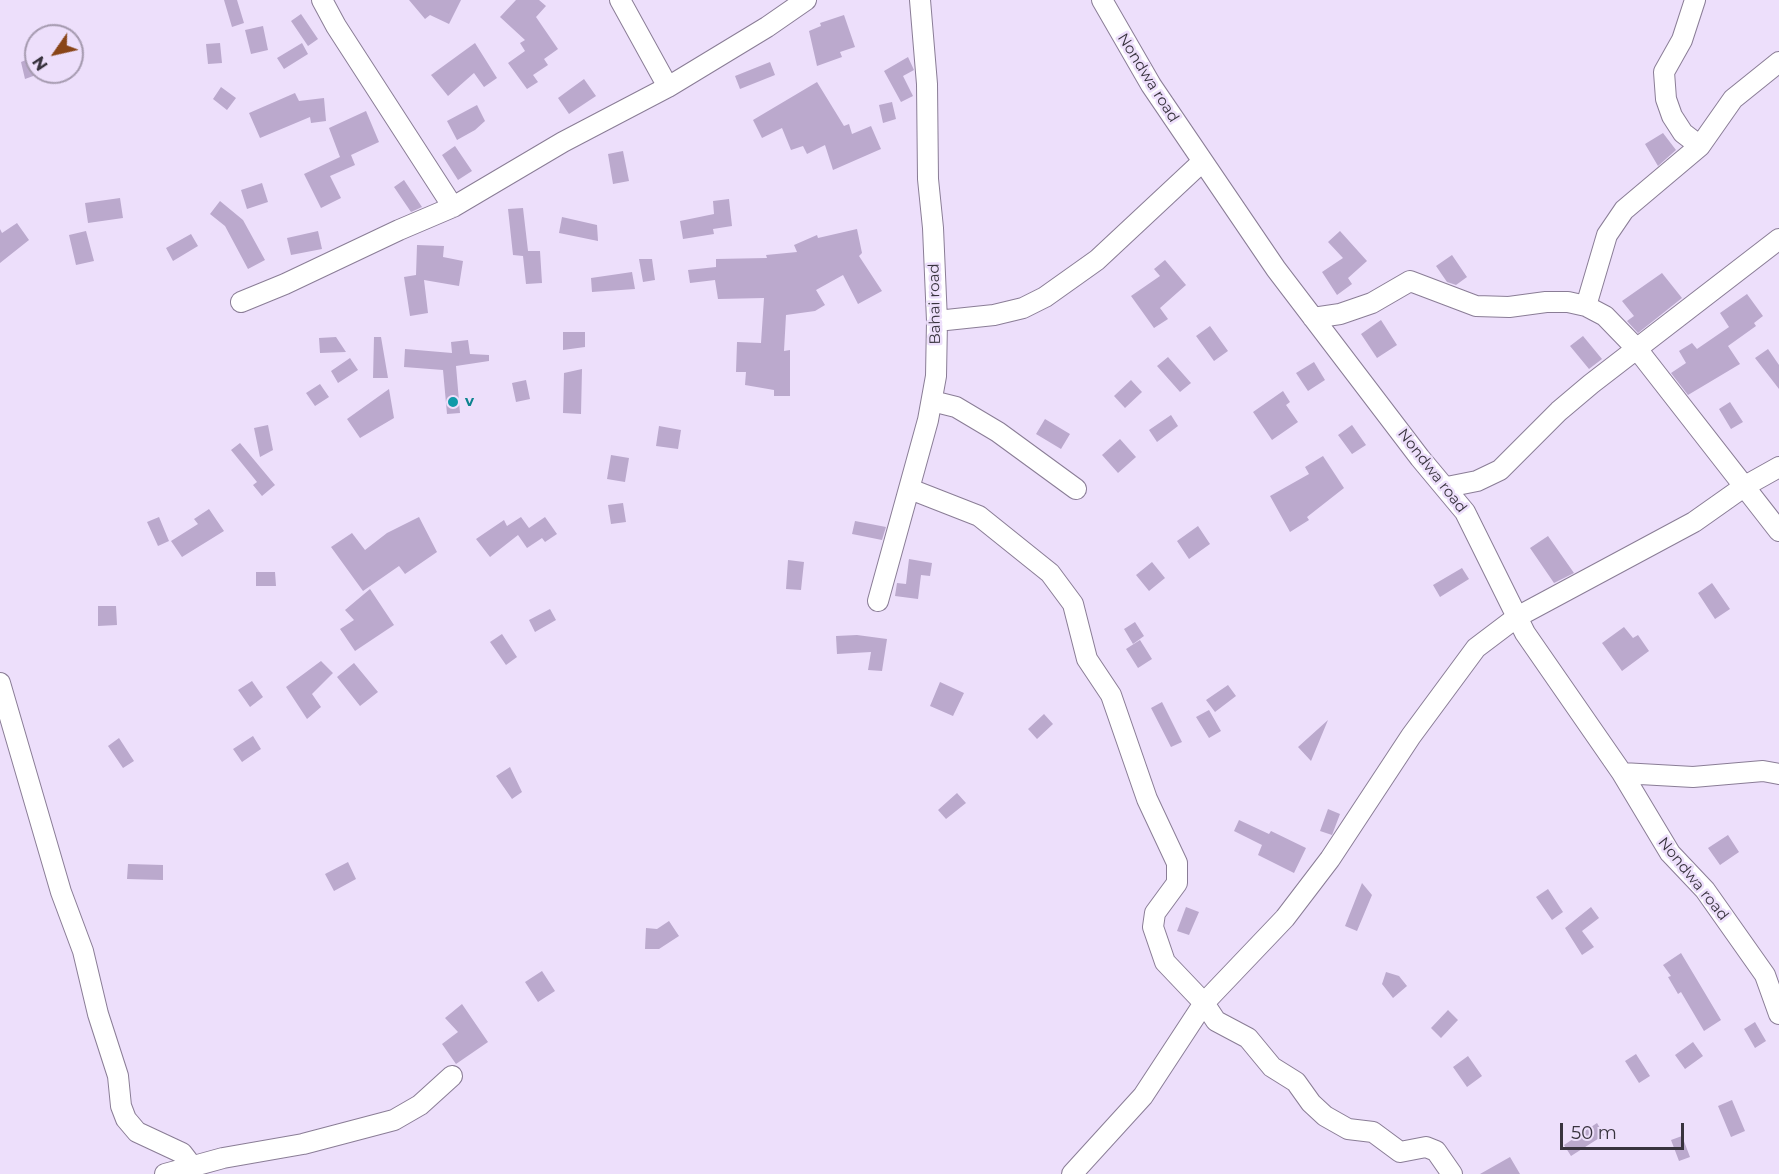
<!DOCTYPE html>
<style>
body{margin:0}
#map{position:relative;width:1779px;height:1174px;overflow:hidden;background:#eddffb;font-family:Montserrat,sans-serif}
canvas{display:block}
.north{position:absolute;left:24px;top:24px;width:60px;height:60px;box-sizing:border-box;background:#eddffb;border:2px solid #a59aaf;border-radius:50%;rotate:236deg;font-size:16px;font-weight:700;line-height:24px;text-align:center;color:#38333e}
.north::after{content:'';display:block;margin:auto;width:21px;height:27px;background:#894518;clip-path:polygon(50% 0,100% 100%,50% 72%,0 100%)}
.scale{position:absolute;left:1560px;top:1123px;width:124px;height:27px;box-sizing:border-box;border:3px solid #38333e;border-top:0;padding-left:8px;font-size:18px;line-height:21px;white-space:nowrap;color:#38333e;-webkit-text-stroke:4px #eddffb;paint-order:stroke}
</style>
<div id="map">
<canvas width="1779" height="1174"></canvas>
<div class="north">N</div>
<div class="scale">50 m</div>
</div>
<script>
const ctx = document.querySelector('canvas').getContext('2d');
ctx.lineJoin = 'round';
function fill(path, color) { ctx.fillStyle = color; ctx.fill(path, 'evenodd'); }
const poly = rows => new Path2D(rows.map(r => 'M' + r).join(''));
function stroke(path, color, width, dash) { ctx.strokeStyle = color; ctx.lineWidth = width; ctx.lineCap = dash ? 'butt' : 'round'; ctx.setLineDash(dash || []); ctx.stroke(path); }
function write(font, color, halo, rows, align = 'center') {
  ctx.font = font + ' Montserrat,sans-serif'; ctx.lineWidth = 5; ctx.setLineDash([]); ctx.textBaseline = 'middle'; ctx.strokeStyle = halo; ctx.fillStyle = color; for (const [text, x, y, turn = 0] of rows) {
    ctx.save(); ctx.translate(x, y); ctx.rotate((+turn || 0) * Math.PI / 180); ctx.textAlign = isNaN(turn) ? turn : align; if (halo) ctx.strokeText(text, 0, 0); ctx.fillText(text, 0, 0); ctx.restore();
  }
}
fill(poly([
 [224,0,237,0,244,23,232,27],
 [409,0,461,0,449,24,430,15,425,19],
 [516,0,539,0,546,6,536,17,558,49,544,59,548,65,533,75,538,82,527,89,508,63,525,51,520,43,525,40,500,17],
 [301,14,318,39,308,46,291,21],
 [844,15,855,47,840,52,842,57,817,66,809,31,821,26,820,23],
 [263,26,268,50,251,54,245,30],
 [220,43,222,63,208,64,206,44],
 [302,43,308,54,284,69,277,58],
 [475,43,497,78,484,87,474,73,448,96,431,75],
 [36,56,36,75,25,79,21,62],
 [908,57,914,70,903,76,913,96,901,102,884,71],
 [770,62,775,75,740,89,735,76],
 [584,79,596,96,569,114,558,98],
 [817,82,844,126,849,124,852,134,871,126,881,149,833,170,825,145,807,154,803,146,791,150,782,128,762,138,753,120],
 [221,87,236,98,227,110,213,99],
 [295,93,299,101,324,98,326,121,311,123,310,117,260,138,249,113],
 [892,102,896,119,883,123,879,105],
 [477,105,485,121,475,130,457,140,447,121],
 [366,111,379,142,351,155,355,165,330,176,341,198,321,208,304,174,340,157,329,128],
 [1663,133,1676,150,1658,166,1645,144],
 [455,146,472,171,458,180,442,155],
 [623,151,629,181,613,184,608,154],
 [404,180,422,207,411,212,394,187],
 [262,183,268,202,247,209,241,190],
 [120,198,123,218,88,223,85,203],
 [729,199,732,226,713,229,714,234,683,239,680,221,714,214,713,201],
 [220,201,243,220,265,260,248,269,225,226,210,214],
 [523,208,528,251,540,251,542,283,526,284,523,256,513,255,508,209],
 [562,217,597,225,598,241,559,233],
 [17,223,29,240,0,263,0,229,2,233],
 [857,229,862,253,859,256,882,291,858,304,843,275,816,290,825,305,815,311,786,315,784,351,790,350,790,396,774,396,774,390,745,385,746,372,736,372,737,342,761,343,764,298,718,299,715,280,690,283,688,270,716,267,716,259,767,258,766,255,797,252,794,245,817,235,818,238],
 [86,231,94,261,76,265,69,235],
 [318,231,322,249,291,255,287,238],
 [1340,231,1367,261,1348,278,1352,284,1337,295,1322,272,1343,258,1328,242],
 [191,234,198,246,173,261,166,248],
 [417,245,444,246,443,257,463,261,459,286,424,280,428,313,410,316,404,277,416,275],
 [1452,255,1467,277,1456,285,1447,282,1436,266],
 [639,259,652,259,655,280,643,282],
 [1165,260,1186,285,1160,308,1168,319,1154,328,1131,296,1160,276,1154,269],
 [632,272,635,289,592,292,591,278],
 [1662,273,1682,298,1638,333,1627,321,1634,316,1622,301],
 [1747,294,1763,316,1754,323,1756,326,1728,346,1740,364,1688,395,1671,373,1686,363,1679,351,1692,343,1697,349,1729,327,1720,313],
 [1381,320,1397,345,1377,358,1361,334],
 [1210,326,1228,351,1214,361,1196,336],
 [563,332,585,332,585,347,563,350],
 [1583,336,1602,359,1589,369,1570,346],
 [336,337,346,352,320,353,319,338],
 [374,337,381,337,388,378,373,378],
 [468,340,470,354,489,355,489,361,456,366,460,413,447,414,443,370,404,367,405,349,452,353,451,342],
 [1768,349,1779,365,1779,389,1755,358],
 [1168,357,1191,383,1180,392,1157,366],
 [350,358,358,370,338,383,331,371],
 [1314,362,1325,380,1308,391,1296,373],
 [582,369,581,414,563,413,564,373],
 [526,380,530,399,516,402,512,383],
 [1131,380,1142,392,1125,408,1114,396],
 [320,384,329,397,315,406,306,393],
 [389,389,394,418,360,438,347,419],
 [1283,391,1290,402,1286,405,1298,422,1272,440,1253,412],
 [1730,402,1743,422,1731,429,1719,409],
 [1171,415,1178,426,1157,442,1149,430],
 [1045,419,1070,434,1061,449,1036,434],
 [268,425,273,450,260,457,254,428],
 [1352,425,1366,445,1352,454,1338,435],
 [659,426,681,430,678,449,656,446],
 [1120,439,1136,457,1118,473,1102,455],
 [240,443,275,485,262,496,253,485,257,482,231,450],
 [611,455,629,458,625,482,607,479],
 [1323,456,1344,488,1307,517,1309,520,1290,532,1270,496,1309,474,1305,467],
 [623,503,626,522,611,524,608,505],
 [209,509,224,531,182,557,171,541,198,524,194,519],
 [159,517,169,541,158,546,147,522],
 [419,517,437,552,405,574,399,566,363,591,331,547,352,533,365,550,387,533],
 [521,517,529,528,545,517,557,534,545,542,542,538,527,548,518,535,490,557,476,539,504,520,507,526],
 [855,521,886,527,882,540,852,534],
 [1198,526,1210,544,1189,559,1177,541],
 [1548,536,1574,573,1554,583,1530,548],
 [909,559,932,563,930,576,921,575,918,599,895,596,897,583,906,584],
 [788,560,804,562,801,590,786,589],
 [1152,562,1165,578,1149,591,1136,575],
 [1462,568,1469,579,1440,597,1433,585],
 [256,572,275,572,276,586,256,586],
 [1712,583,1730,609,1715,619,1698,593],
 [370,589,394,625,355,651,340,629,354,620,345,610],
 [98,606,116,606,117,625,98,626],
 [550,609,556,620,535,632,529,620],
 [1135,622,1144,636,1133,644,1124,629],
 [1624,627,1633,638,1638,635,1649,651,1622,671,1602,643],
 [502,634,517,657,506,665,490,642],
 [857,635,887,639,882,671,868,670,871,652,837,654,836,636],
 [1140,640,1152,659,1138,668,1126,649],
 [321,661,333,673,312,694,321,707,307,719,286,687],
 [354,663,378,692,360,706,337,677],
 [252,681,263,697,250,707,238,690],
 [940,682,964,693,953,716,930,706],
 [1228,685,1236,696,1215,712,1206,700],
 [1162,702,1182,742,1171,747,1151,708],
 [1209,710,1221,731,1209,738,1196,717],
 [1044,714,1053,724,1037,739,1028,729],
 [1328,720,1311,761,1298,747],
 [253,736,261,749,242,762,233,749],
 [119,738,134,761,123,768,108,746],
 [510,767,522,792,512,799,496,776],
 [957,793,966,803,946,819,938,810],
 [1328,809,1340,814,1332,835,1320,831],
 [1239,820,1269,834,1271,831,1306,848,1294,873,1258,855,1262,845,1234,831],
 [1728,835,1739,852,1720,865,1708,848],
 [348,862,356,879,334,891,325,874],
 [128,864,163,865,163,880,127,879],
 [1362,883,1372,895,1357,931,1345,926],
 [1548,889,1563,912,1552,920,1536,897],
 [1186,907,1199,912,1189,935,1177,931],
 [1591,907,1599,918,1582,931,1594,947,1582,955,1565,928],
 [669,921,679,936,659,949,645,949,646,928,657,929],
 [1681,953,1721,1020,1704,1031,1681,992,1678,994,1668,977,1671,976,1663,965],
 [542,971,555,991,538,1002,525,982],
 [1386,972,1399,976,1407,986,1393,998,1382,984],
 [462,1004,488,1042,456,1064,442,1044,458,1032,445,1018],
 [1448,1010,1458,1020,1441,1038,1431,1028],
 [1755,1022,1766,1041,1755,1048,1744,1029],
 [1693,1042,1703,1056,1685,1069,1675,1055],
 [1636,1054,1650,1076,1639,1083,1625,1061],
 [1468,1056,1482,1076,1467,1087,1453,1067],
 [1732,1100,1745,1131,1731,1137,1718,1106],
 [1597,1123,1604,1135,1571,1156,1564,1145],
 [1682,1136,1690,1157,1679,1161,1671,1140],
 [1510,1157,1520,1174,1480,1174]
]), '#bba9cd');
const minor = poly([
 [322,0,336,26,453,207],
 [620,0,668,87],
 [1102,0,1151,85,1276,269,1420,458,1465,512,1525,633,1622,773,1670,853,1705,890,1765,975,1779,1014],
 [1695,0,1682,40,1664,72,1666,99,1672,116,1683,133,1700,146],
 [241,302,285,284,399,230,453,207,563,142,668,87,767,27,806,0],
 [1586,306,1607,235,1624,210,1700,146,1733,99,1779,62],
 [1313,318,1340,314,1372,303,1410,281,1476,306,1509,307,1546,302,1568,302,1586,306,1605,316,1637,349,1779,531],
 [937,321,994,315,1023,308,1045,297,1097,260,1202,162],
 [932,401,956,407,998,432,1076,489],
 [1447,487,1477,481,1500,470,1559,411,1591,384,1779,239],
 [910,489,979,516,1050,573,1073,604,1087,659,1111,695,1147,799,1177,863,1177,883,1155,913,1153,927,1165,962,1204,1003,1216,1021,1248,1038,1272,1067,1296,1082,1311,1103,1325,1116,1348,1129,1373,1132,1400,1152,1426,1147,1436,1151,1452,1174],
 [878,601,928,420,936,376,937,321,933,228,928,179,927,84,920,0],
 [0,683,61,892,83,951,98,1014,118,1076,121,1106,126,1119,137,1132,182,1153,192,1166],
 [1622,773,1693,777,1763,771,1779,774],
 [165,1174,223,1158,303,1144,394,1120,420,1105,452,1076],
 [1072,1174,1143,1096,1204,1003,1285,918,1330,859,1411,736,1476,648,1517,617,1694,522,1745,486,1779,467]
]);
stroke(minor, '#8a7d96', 22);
stroke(minor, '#fff', 20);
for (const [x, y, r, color] of [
 [453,402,6,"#0f9aa8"]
]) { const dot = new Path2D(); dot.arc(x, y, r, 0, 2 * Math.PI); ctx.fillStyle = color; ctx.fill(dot); stroke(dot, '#eddffb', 2); }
write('15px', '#38333e', '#eddffb', [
 ["Nondwa road",1148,78,58],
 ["Bahai road",935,304,-91],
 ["Nondwa road",1432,471,52],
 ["Nondwa road",1693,879,51]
]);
write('bold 15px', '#0d838f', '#eddffb', [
 ["v",465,402]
], 'left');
</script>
